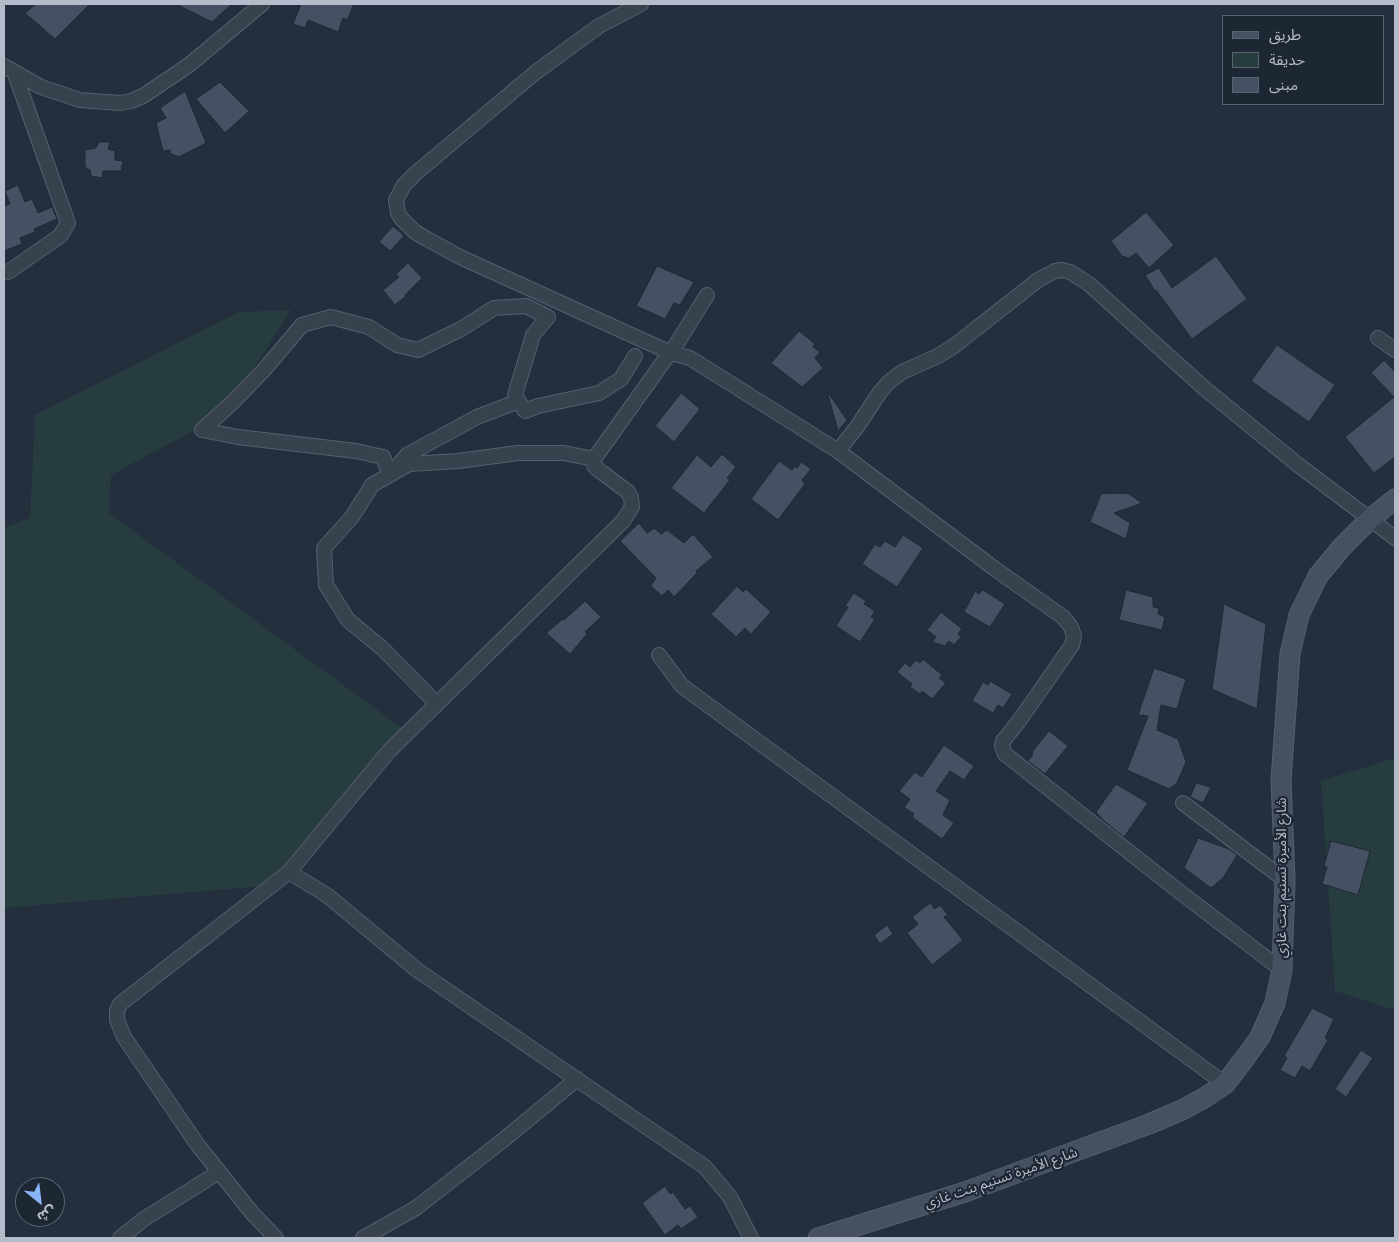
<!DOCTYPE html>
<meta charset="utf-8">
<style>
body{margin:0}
#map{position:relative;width:1399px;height:1242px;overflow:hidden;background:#242f3e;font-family:"Golos Text","Noto Sans Arabic",sans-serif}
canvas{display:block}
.frame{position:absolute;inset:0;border:5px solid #b4bcc9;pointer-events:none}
.legend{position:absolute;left:1222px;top:15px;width:162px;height:90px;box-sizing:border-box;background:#1d2633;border:1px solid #59626f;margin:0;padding:6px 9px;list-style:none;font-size:15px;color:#b4bcc9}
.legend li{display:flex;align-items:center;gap:10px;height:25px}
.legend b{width:25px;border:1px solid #59626f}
.north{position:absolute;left:15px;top:1177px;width:50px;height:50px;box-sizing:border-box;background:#1d2633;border:1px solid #59626f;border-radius:50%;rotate:151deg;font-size:14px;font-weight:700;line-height:20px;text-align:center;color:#b4bcc9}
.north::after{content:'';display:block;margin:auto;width:18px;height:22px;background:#8ab4f8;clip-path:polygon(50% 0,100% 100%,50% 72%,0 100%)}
</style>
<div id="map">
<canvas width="1399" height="1242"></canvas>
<div class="frame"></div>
<ul class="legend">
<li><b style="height:6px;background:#465061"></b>طريق</li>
<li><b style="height:14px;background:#263c3f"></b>حديقة</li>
<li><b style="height:14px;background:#455162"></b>مبنى</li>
</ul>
<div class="north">ش</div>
</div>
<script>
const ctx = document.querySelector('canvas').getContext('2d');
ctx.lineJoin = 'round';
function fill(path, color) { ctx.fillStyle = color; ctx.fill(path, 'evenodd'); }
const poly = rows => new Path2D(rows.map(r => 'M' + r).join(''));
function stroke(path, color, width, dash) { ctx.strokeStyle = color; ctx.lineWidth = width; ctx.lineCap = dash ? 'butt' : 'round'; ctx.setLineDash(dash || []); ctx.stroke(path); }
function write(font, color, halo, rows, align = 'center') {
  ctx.font = font + ' "Golos Text","Noto Sans Arabic",sans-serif'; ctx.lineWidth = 4.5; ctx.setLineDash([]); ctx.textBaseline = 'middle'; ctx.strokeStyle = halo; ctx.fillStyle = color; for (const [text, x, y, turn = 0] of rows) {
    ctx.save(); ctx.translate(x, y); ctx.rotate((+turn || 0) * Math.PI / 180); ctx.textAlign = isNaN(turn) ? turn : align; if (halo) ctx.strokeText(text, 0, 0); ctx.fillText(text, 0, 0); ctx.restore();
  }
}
fill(poly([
 [291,310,225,414,111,475,109,513,414,737,265,886,4,908,4,528,30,518,35,415,239,312],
 [1395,758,1395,1010,1335,991,1321,781]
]), '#263c3f');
const building = poly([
 [36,4,90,4,55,39,25,13,36,4],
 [176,4,232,4,212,22,176,4],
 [301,4,354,4,347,20,343,18,338,32,308,20,305,28,293,24,301,4],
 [220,82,249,111,225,133,196,99,220,82],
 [185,91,206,143,179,157,171,154,170,150,163,151,156,123,166,118,160,108,185,91],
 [99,142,110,142,108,149,115,151,115,160,123,161,121,171,103,171,102,178,91,176,90,170,85,167,85,150,96,148,99,142],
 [18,185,25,202,32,199,38,213,52,207,57,219,34,229,35,232,20,238,22,244,4,251,4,206,10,204,5,191,18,185],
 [1146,212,1174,245,1149,268,1136,253,1129,258,1122,256,1111,241,1146,212],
 [393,226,404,236,390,251,379,242,393,226],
 [1216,256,1247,299,1192,339,1156,290,1155,291,1145,275,1159,268,1172,288,1216,256],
 [408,263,422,278,405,295,406,296,395,305,383,290,399,277,396,274,408,263],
 [657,266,694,282,680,305,674,303,665,319,636,306,657,266],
 [799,331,815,344,813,347,820,352,815,358,823,368,802,387,771,363,799,331],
 [1277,345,1335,385,1309,422,1251,381,1277,345],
 [1384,360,1395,372,1395,457,1374,473,1345,437,1394,397,1371,373,1384,360],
 [681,393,700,409,674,442,655,426,681,393],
 [829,394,847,420,838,431,828,395,829,394],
 [722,454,736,467,727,478,730,480,704,513,671,488,697,455,711,467,722,454],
 [779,461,792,470,795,466,797,468,801,462,811,469,802,480,805,484,778,520,751,499,779,461],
 [1118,493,1129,494,1142,503,1114,513,1130,523,1126,539,1090,522,1101,494,1118,493],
 [639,523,647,533,654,528,661,534,667,530,684,543,693,534,713,557,696,571,697,573,674,597,668,590,662,596,651,586,656,578,620,541,639,523],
 [903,535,923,548,897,587,862,564,875,544,880,547,885,541,895,547,903,535],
 [737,586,743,592,746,589,771,612,751,634,745,628,736,637,711,614,737,586],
 [983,590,1005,604,990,627,964,612,975,591,979,594,983,590],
 [1126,590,1153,597,1153,607,1159,608,1158,614,1165,617,1162,630,1119,620,1126,590],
 [854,593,866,601,864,604,875,611,871,617,875,619,860,642,836,626,848,607,845,606,854,593],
 [585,601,601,617,585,632,587,634,570,654,546,633,563,619,564,620,585,601],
 [1224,604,1266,624,1257,709,1212,689,1224,604],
 [941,612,962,629,958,634,961,637,954,645,949,641,945,646,932,642,936,637,927,630,941,612],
 [923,659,942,675,939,678,946,683,932,699,922,691,920,694,910,687,912,684,897,672,905,663,910,667,916,660,920,663,923,659],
 [1154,668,1186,679,1177,709,1161,705,1157,730,1178,739,1186,762,1177,783,1169,789,1127,770,1148,716,1138,715,1154,668],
 [990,681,1012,694,1003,708,998,705,993,713,972,701,983,682,988,685,990,681],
 [1049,731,1068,746,1045,774,1028,761,1033,754,1032,752,1049,731],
 [944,745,974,766,964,780,950,771,936,791,950,800,943,815,954,823,942,839,912,817,914,814,904,807,910,799,899,791,915,772,922,777,944,745],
 [1196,783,1211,787,1203,803,1190,797,1196,783],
 [1116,784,1148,803,1124,837,1104,821,1096,812,1116,784],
 [1198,838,1229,849,1237,855,1223,878,1211,888,1184,868,1198,838],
 [1331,841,1370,851,1358,895,1322,884,1327,867,1324,866,1331,841],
 [930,903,935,909,940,905,948,915,944,917,963,940,932,965,907,933,918,924,912,917,930,903],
 [887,925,893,934,880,944,874,935,887,925],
 [1312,1008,1334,1019,1325,1038,1328,1040,1310,1071,1302,1066,1295,1078,1280,1070,1287,1058,1284,1056,1312,1008],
 [1361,1050,1373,1058,1346,1097,1335,1089,1361,1050],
 [665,1186,670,1194,673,1192,685,1209,690,1206,698,1217,681,1229,678,1225,665,1235,642,1203,665,1186]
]);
fill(building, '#455162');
stroke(building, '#1f2835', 1);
const street = poly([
 [641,4,599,26,536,72,416,173,404,185,396,200,398,213,401,218,415,232,427,239,460,257,671,353,666,358,594,459,594,465,596,468,628,492,631,497,632,507,623,521,389,751,289,872,328,896,417,970,705,1167,730,1197,751,1238],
 [4,66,41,87,80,100,120,103,131,101,143,96,189,65,262,4],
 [8,272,60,236,68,223,15,74],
 [707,295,671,353,690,358,838,451,995,569,1063,617,1071,627,1074,636,1072,645,1019,721,1003,741,1002,746,1005,754,1176,889,1282,970],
 [1378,338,1395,350],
 [519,401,477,417,407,455,390,475,383,457,356,451,238,437,202,430,232,403,263,371,302,325,331,317,369,327,397,345,418,350,461,329,494,308,526,306,548,317,533,335,515,395,525,411,538,406,599,393,621,379,635,356],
 [838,451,857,427,880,392,889,382,902,372,938,356,954,346,1038,280,1055,271,1062,270,1070,272,1089,284,1204,388,1297,464,1395,538],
 [659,655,682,686,1225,1084],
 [437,704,383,649,348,620,326,585,324,548,352,517,372,485,409,464,458,461,518,453,564,453,594,459],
 [1183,803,1285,880],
 [120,1238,144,1219,219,1172],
 [276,1238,252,1213,197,1144,124,1037,117,1020,117,1011,120,1004,289,872],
 [363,1238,416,1208,502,1141,577,1079]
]);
const secondary = poly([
 [818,1238,965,1192,1149,1124,1182,1110,1204,1098,1225,1084,1245,1058,1260,1037,1275,1003,1282,970,1285,880,1281,780,1290,654,1299,615,1318,576,1342,547,1370,519,1395,499]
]);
stroke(street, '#565f6c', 16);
stroke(secondary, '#565f6c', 21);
stroke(street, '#38414e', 14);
stroke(secondary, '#465061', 19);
write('14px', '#b4bcc9', '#1d2633', [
 ["شارع الأميرة تسنيم بنت غازي",1282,878,-90],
 ["شارع الأميرة تسنيم بنت غازي",1001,1178,-19]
]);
</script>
